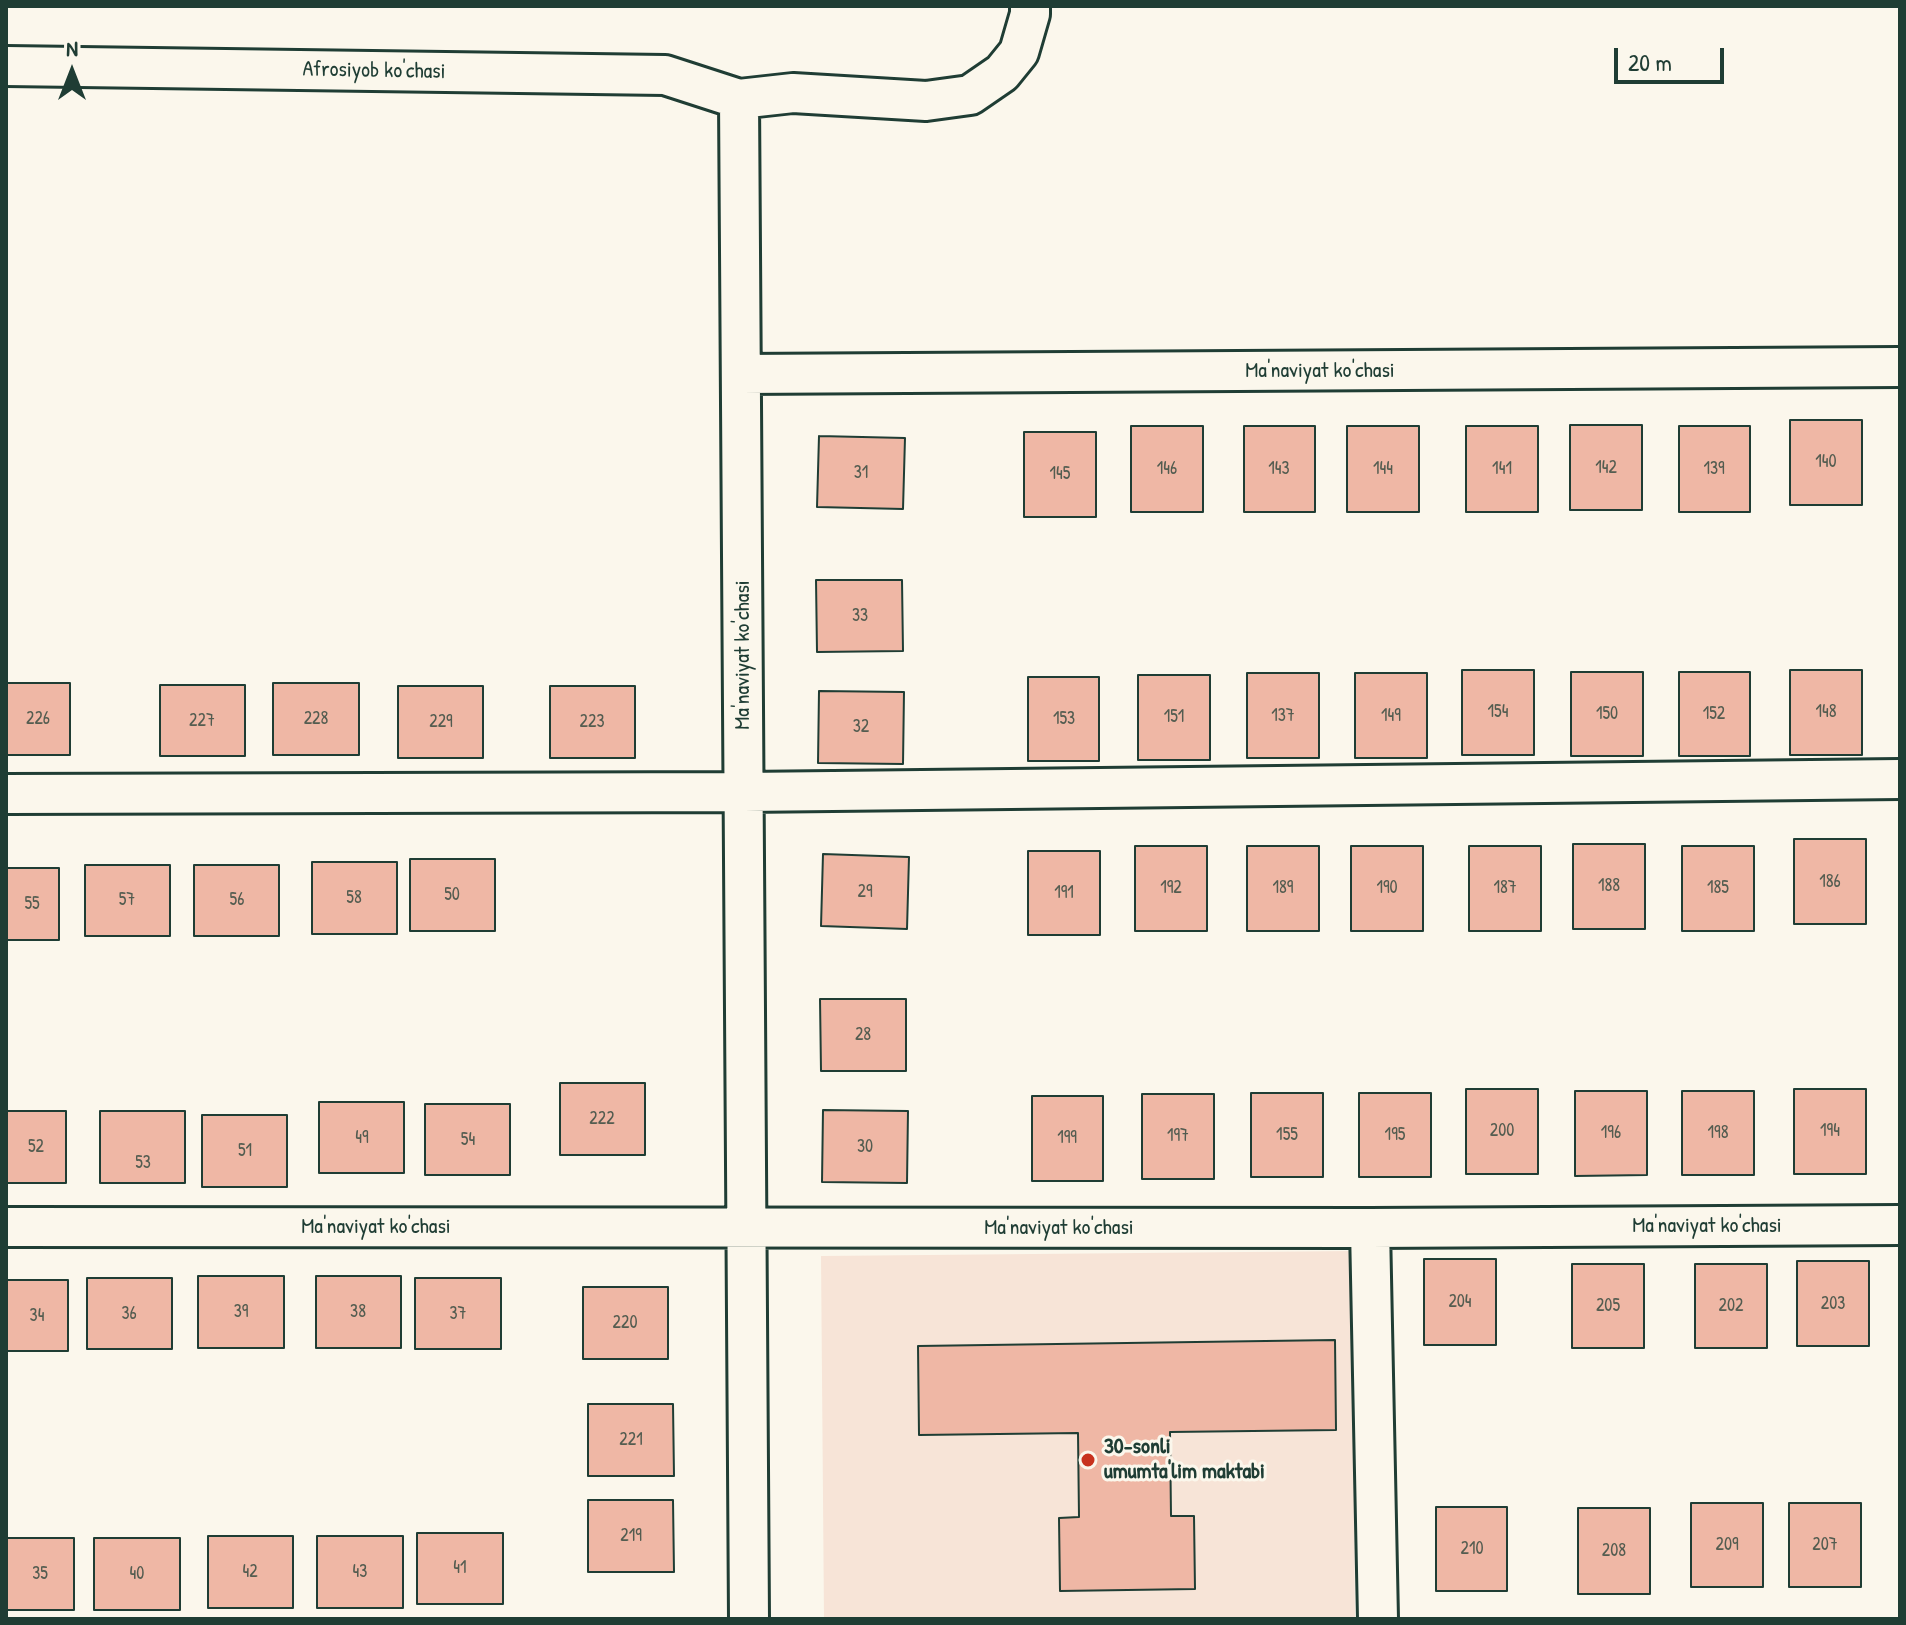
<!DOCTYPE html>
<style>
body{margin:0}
#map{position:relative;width:1906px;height:1625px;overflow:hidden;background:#fbf7ec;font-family:"Patrick Hand",sans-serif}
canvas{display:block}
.frame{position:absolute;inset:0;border:8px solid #1f3d34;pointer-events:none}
.north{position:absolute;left:32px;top:32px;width:80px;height:80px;-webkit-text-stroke:6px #fbf7ec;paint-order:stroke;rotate:0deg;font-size:22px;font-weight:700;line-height:32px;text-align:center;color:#1f3d34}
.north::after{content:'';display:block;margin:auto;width:28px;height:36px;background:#1f3d34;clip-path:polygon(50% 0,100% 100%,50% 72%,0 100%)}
.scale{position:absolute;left:1614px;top:48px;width:110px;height:36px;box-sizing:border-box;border:4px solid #1f3d34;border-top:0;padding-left:10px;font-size:24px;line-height:28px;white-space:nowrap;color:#1f3d34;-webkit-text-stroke:6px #fbf7ec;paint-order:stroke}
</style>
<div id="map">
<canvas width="1906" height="1625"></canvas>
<div class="frame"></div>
<div class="north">N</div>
<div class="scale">20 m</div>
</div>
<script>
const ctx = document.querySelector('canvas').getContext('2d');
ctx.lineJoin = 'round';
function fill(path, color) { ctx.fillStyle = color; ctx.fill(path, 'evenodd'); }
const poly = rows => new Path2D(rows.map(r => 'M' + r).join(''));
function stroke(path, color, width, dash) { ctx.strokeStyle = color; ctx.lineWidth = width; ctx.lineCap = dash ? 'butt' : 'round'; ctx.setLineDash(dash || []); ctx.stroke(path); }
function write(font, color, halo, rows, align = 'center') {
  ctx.font = font + ' "Patrick Hand",sans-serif'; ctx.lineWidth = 6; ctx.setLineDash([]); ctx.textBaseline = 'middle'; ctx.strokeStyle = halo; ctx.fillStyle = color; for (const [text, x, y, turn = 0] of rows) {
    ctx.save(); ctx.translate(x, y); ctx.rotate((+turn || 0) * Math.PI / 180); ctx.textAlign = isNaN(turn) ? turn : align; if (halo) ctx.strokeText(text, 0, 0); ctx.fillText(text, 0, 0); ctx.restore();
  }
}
fill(poly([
 [1352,1251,1355,1619,824,1619,821,1256]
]), '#f7e4d7');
const building = poly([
 [1790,420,1862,420,1862,505,1790,505,1790,420],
 [1570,425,1642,425,1642,510,1570,510,1570,425],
 [1131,426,1203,426,1203,512,1131,512,1131,426],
 [1244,426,1315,426,1315,512,1244,512,1244,426],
 [1347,426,1419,426,1419,512,1347,512,1347,426],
 [1466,426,1538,426,1538,512,1466,512,1466,426],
 [1679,426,1750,426,1750,512,1679,512,1679,426],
 [1024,432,1096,432,1096,517,1024,517,1024,432],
 [819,436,905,438,903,509,817,507,819,436],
 [816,580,902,580,903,651,817,652,816,580],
 [1462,670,1534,670,1534,755,1462,755,1462,670],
 [1790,670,1862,670,1862,755,1790,755,1790,670],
 [1571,672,1643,672,1643,756,1571,756,1571,672],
 [1679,672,1750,672,1750,756,1679,756,1679,672],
 [1247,673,1319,673,1319,758,1247,758,1247,673],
 [1355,673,1427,673,1427,758,1355,758,1355,673],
 [1138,675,1210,675,1210,760,1138,760,1138,675],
 [1028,677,1099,677,1099,761,1028,761,1028,677],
 [6,683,70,683,70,755,6,755,6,683],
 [273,683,359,683,359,755,273,755,273,683],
 [160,685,245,685,245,756,160,756,160,685],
 [398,686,483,686,483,758,398,758,398,686],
 [550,686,635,686,635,758,550,758,550,686],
 [819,691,904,692,903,764,818,763,819,691],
 [1794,839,1866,839,1866,924,1794,924,1794,839],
 [1573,844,1645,844,1645,929,1573,929,1573,844],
 [1135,846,1207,846,1207,931,1135,931,1135,846],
 [1247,846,1319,846,1319,931,1247,931,1247,846],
 [1351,846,1423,846,1423,931,1351,931,1351,846],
 [1469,846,1541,846,1541,931,1469,931,1469,846],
 [1682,846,1754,846,1754,931,1682,931,1682,846],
 [1028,851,1100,851,1100,935,1028,935,1028,851],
 [823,854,909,857,907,929,821,926,823,854],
 [410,859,495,859,495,931,410,931,410,859],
 [312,862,397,862,397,934,312,934,312,862],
 [85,865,170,865,170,936,85,936,85,865],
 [194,865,279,865,279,936,194,936,194,865],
 [6,868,59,868,59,940,6,940,6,868],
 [820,999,906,999,906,1071,821,1071,820,999],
 [560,1083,645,1083,645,1155,560,1155,560,1083],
 [1466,1089,1538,1089,1538,1174,1466,1174,1466,1089],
 [1794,1089,1866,1089,1866,1174,1794,1174,1794,1089],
 [1575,1091,1647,1091,1647,1175,1575,1176,1575,1091],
 [1682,1091,1754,1091,1754,1175,1682,1175,1682,1091],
 [1251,1093,1323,1093,1323,1177,1251,1177,1251,1093],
 [1359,1093,1431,1093,1431,1177,1359,1177,1359,1093],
 [1142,1094,1214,1094,1214,1179,1142,1179,1142,1094],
 [1032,1096,1103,1096,1103,1181,1032,1181,1032,1096],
 [319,1102,404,1102,404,1173,319,1173,319,1102],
 [425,1104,510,1104,510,1175,425,1175,425,1104],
 [823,1110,908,1111,907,1183,822,1182,823,1110],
 [6,1111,66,1111,66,1183,6,1183,6,1111],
 [100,1111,185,1111,185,1183,100,1183,100,1111],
 [202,1115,287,1115,287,1187,202,1187,202,1115],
 [1424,1259,1496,1259,1496,1345,1424,1345,1424,1259],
 [1797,1261,1869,1261,1869,1346,1797,1346,1797,1261],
 [1572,1264,1644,1264,1644,1348,1572,1348,1572,1264],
 [1695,1264,1767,1264,1767,1348,1695,1348,1695,1264],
 [198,1276,284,1276,284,1348,198,1348,198,1276],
 [316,1276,401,1276,401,1348,316,1348,316,1276],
 [87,1278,172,1278,172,1349,87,1349,87,1278],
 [415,1278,501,1278,501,1349,415,1349,415,1278],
 [6,1280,68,1280,68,1351,6,1351,6,1280],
 [583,1287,668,1287,668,1359,583,1359,583,1287],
 [1335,1340,1336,1430,1170,1432,1171,1516,1194,1516,1195,1589,1060,1591,1059,1518,1079,1517,1078,1433,919,1435,918,1346,1335,1340],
 [588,1404,673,1404,674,1476,588,1476,588,1404],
 [588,1500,673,1500,674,1572,588,1572,588,1500],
 [1691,1503,1763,1503,1763,1587,1691,1587,1691,1503],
 [1789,1503,1861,1503,1861,1587,1789,1587,1789,1503],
 [1436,1507,1507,1507,1507,1591,1436,1591,1436,1507],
 [1578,1508,1650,1508,1650,1594,1578,1594,1578,1508],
 [417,1533,503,1533,503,1604,417,1604,417,1533],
 [208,1536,293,1536,293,1608,208,1608,208,1536],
 [317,1536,403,1536,403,1608,317,1608,317,1536],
 [6,1538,74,1538,74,1610,6,1610,6,1538],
 [94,1538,180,1538,180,1610,94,1610,94,1538]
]);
fill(building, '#efb7a5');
stroke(building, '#1f3d34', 2);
const minor = poly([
 [6,66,665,75,739,99,793,93,926,101,970,95,1002,73,1019,52,1030,14,1030,6],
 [739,99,749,1619],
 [741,374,1900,367],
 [6,794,744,792,1900,779],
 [6,1227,1370,1228,1900,1225],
 [1370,1228,1378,1619]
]);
stroke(minor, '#1f3d34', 44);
stroke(minor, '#fbf7ec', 38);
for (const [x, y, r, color] of [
 [1088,1460,8,"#c8321e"]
]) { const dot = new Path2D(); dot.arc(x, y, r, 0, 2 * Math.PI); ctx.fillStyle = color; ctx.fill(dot); stroke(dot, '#fbf7ec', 3); }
write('18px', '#535c50', null, [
 ["140",1826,462],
 ["142",1606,468],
 ["146",1167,469],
 ["143",1279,469],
 ["144",1383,469],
 ["141",1502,469],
 ["139",1714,469],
 ["31",861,473],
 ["145",1060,474],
 ["33",860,616],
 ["154",1498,712],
 ["148",1826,712],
 ["150",1607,714],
 ["152",1714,714],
 ["137",1283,716],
 ["149",1391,716],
 ["151",1174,717],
 ["226",38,719],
 ["228",316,719],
 ["153",1064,719],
 ["227",202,721],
 ["229",441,722],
 ["223",592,722],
 ["32",861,727],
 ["186",1830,882],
 ["188",1609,886],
 ["192",1171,888],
 ["189",1283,888],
 ["190",1387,888],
 ["187",1505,888],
 ["185",1718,888],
 ["29",865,892],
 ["191",1064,893],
 ["50",452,895],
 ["58",354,898],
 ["57",127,900],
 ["56",237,900],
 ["55",32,904],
 ["28",863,1035],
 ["222",602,1119],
 ["200",1502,1131],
 ["194",1830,1131],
 ["196",1611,1133],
 ["198",1718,1133],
 ["155",1287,1135],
 ["195",1395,1135],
 ["197",1178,1136],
 ["49",362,1138],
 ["199",1067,1138],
 ["54",468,1140],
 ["52",36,1147],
 ["30",865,1147],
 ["51",245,1151],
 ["53",143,1163],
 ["204",1460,1302],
 ["203",1833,1304],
 ["205",1608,1306],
 ["202",1731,1306],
 ["39",241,1312],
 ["38",358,1312],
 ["36",129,1314],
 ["37",458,1314],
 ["34",37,1316],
 ["220",625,1323],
 ["221",631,1440],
 ["219",631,1536],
 ["209",1727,1545],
 ["207",1825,1545],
 ["210",1472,1549],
 ["208",1614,1551],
 ["41",460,1568],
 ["42",250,1572],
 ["43",360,1572],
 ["35",40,1574],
 ["40",137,1574]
]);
write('22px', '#1f3d34', '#fbf7ec', [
 ["Afrosiyob ko'chasi",374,71,1],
 ["Ma'naviyat ko'chasi",1320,371],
 ["Ma'naviyat ko'chasi",743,655,-90],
 ["Ma'naviyat ko'chasi",1707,1226],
 ["Ma'naviyat ko'chasi",376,1227],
 ["Ma'naviyat ko'chasi",1059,1228]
]);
write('bold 22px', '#1f3d34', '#fbf7ec', [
 ["30-sonli",1104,1447],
 ["umumta'lim maktabi",1104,1472]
], 'left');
</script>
